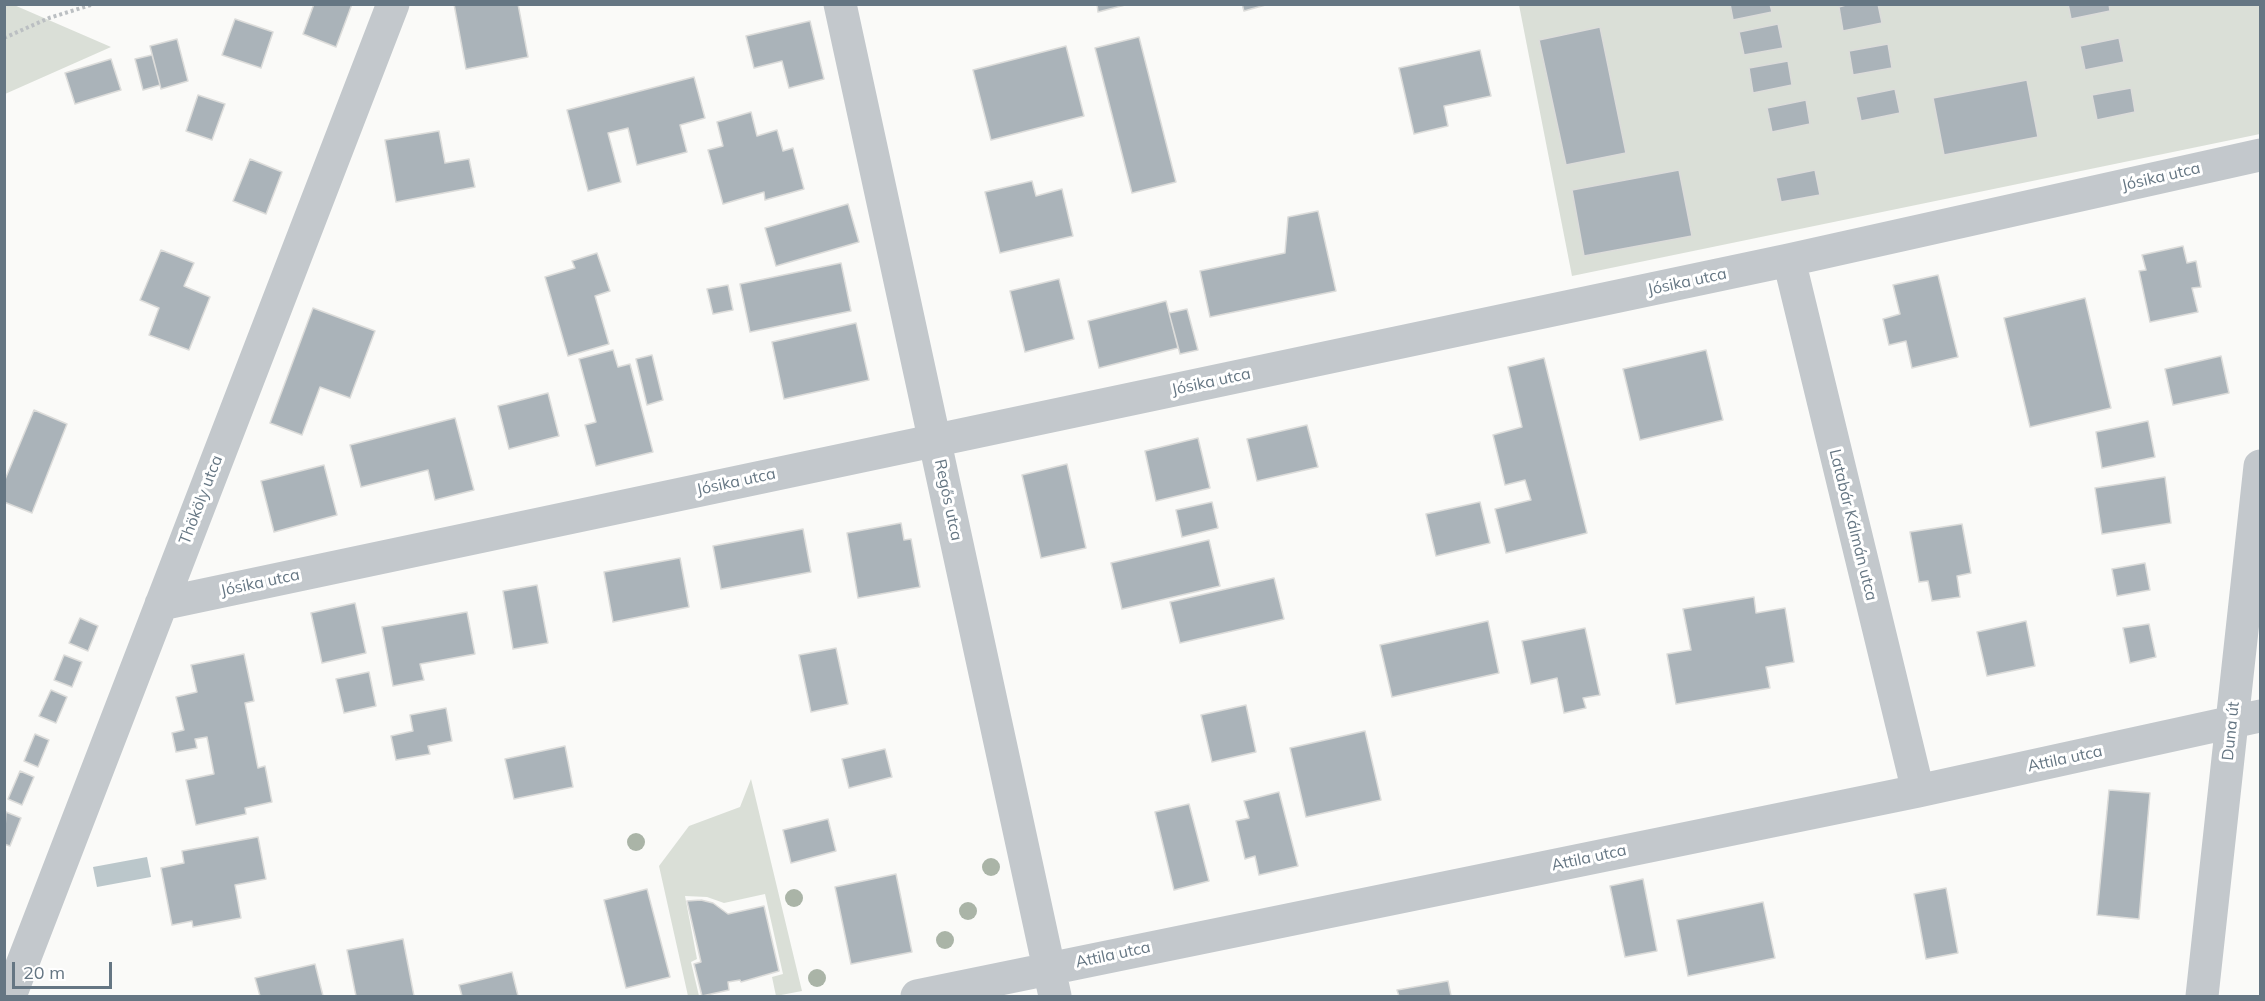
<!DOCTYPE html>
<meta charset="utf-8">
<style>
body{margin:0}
#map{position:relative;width:2265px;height:1001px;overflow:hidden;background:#fafaf8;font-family:Mulish,sans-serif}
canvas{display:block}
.frame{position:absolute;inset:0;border:6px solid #657683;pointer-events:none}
.scale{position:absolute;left:12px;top:962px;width:100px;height:27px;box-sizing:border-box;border:3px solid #657683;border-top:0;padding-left:8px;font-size:18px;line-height:21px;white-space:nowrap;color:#657683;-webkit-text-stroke:4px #fff;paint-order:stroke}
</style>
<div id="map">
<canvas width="2265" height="1001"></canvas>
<div class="frame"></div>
<div class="scale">20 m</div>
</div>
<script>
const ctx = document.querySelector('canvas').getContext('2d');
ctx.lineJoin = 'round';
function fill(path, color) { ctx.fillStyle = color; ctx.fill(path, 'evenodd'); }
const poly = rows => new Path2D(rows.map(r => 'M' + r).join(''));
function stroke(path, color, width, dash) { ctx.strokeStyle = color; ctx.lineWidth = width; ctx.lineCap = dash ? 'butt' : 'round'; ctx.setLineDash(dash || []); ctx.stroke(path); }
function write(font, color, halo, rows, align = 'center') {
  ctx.font = font + ' Mulish,sans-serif'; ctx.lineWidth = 6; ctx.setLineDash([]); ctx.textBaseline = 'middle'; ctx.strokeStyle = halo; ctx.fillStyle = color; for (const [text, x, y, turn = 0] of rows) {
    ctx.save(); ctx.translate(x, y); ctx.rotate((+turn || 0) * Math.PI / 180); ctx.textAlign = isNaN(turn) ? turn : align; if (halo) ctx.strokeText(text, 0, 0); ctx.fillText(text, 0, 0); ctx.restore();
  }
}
fill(poly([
 [5,4,14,5,111,47,5,94],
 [1519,5,2260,5,2260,134,1572,276],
 [751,779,802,991,776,996,772,977,783,974,765,894,724,903,707,897,685,896,697,959,691,962,699,996,688,996,659,866,689,826,740,807]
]), '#dadfd7');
fill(poly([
 [147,857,151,877,97,887,93,867]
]), '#bbc7cb');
const building = poly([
 [314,4,352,4,336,47,303,34,314,4],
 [454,4,518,4,528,57,466,69,454,4],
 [1097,4,1129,4,1098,12,1097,4],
 [1242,4,1269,4,1244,11,1242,4],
 [1730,4,1770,4,1772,12,1733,20,1730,4],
 [1849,4,1878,4,1882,23,1843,31,1839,7,1849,4],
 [2068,4,2109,4,2110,11,2071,19,2068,4],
 [235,19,273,32,261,68,222,55,235,19],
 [810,21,824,79,789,88,782,61,754,68,746,36,810,21],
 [1778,24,1783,48,1744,55,1739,32,1778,24],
 [1600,27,1626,153,1566,165,1539,40,1600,27],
 [1139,37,1176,182,1132,193,1095,48,1139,37],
 [2119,38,2124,62,2085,70,2080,46,2119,38],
 [177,39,188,81,161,89,150,46,177,39],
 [1888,44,1892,68,1853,75,1849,51,1888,44],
 [1066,46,1084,116,991,140,973,70,1066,46],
 [1480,50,1491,96,1444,106,1448,126,1414,134,1399,68,1480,50],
 [152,55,160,85,143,90,135,59,152,55],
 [111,59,121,90,75,104,65,73,111,59],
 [1788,61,1792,85,1753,93,1749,68,1788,61],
 [694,77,705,118,680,125,687,152,637,165,628,128,608,133,621,182,588,191,567,110,694,77],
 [2027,80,2038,137,1944,155,1933,98,2027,80],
 [2131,88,2135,112,2097,120,2092,95,2131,88],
 [1895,89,1900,113,1861,121,1856,97,1895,89],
 [198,95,225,104,212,140,186,131,198,95],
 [1806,100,1810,124,1772,132,1767,108,1806,100],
 [751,112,757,136,777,130,783,151,793,148,804,189,765,200,764,192,723,204,708,150,723,146,717,122,751,112],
 [439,131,445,163,469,159,475,187,396,202,385,140,439,131],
 [250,159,282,172,266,214,233,201,250,159],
 [1679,170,1692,236,1584,256,1572,190,1679,170],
 [1815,170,1820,195,1781,202,1776,178,1815,170],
 [1032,181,1036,196,1062,189,1073,236,1000,253,985,192,1032,181],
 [848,204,859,242,776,266,765,228,848,204],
 [1318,211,1336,291,1210,317,1200,271,1285,253,1288,217,1318,211],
 [2183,246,2187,263,2196,261,2201,287,2192,288,2198,312,2150,322,2139,271,2146,270,2142,255,2183,246],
 [161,250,194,263,184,286,210,297,189,350,149,335,159,308,140,300,161,250],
 [597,253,610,291,595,296,609,344,568,356,545,277,575,268,572,261,597,253],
 [841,263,851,311,750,332,740,284,841,263],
 [1938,275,1958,357,1912,368,1906,341,1889,345,1883,319,1900,314,1893,285,1938,275],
 [1059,279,1074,339,1025,352,1010,291,1059,279],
 [728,285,733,310,713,314,707,289,728,285],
 [2085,298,2111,408,2030,427,2004,318,2085,298],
 [1166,301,1178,348,1099,368,1088,321,1166,301],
 [313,308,375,331,350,398,320,387,302,435,270,423,313,308],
 [1187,309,1198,350,1180,354,1169,313,1187,309],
 [856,323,869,380,784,399,772,342,856,323],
 [613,350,618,367,630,364,653,452,596,466,585,425,596,422,579,359,613,350],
 [1706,350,1723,420,1640,440,1623,369,1706,350],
 [652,355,663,400,647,405,636,359,652,355],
 [2221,356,2229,393,2173,405,2165,369,2221,356],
 [1544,358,1587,533,1506,553,1495,509,1531,500,1525,480,1505,485,1493,435,1522,427,1508,367,1544,358],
 [548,393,559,436,509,449,498,406,548,393],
 [34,410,67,424,32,513,4,502,4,482,34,410],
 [455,418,474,490,435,500,428,470,361,487,350,445,455,418],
 [2148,421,2155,457,2102,468,2096,432,2148,421],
 [1307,425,1318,467,1257,481,1247,439,1307,425],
 [1198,438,1210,488,1156,501,1145,451,1198,438],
 [1067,464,1086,548,1041,558,1022,475,1067,464],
 [324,465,337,515,274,532,261,481,324,465],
 [2165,477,2171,523,2102,534,2095,488,2165,477],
 [1212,502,1218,528,1182,537,1176,510,1212,502],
 [1480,502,1490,543,1436,556,1426,514,1480,502],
 [901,523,904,540,911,539,920,587,858,598,847,533,901,523],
 [1962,524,1971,573,1957,576,1960,597,1932,601,1928,581,1919,582,1910,532,1962,524],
 [803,529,811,572,721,589,713,546,803,529],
 [1209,540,1220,586,1122,609,1111,563,1209,540],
 [680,558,689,607,613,622,604,572,680,558],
 [2145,563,2150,590,2117,596,2112,569,2145,563],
 [1274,578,1284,619,1180,643,1170,602,1274,578],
 [537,585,548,643,513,649,503,591,537,585],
 [1754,597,1756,613,1785,608,1794,662,1766,667,1770,688,1676,704,1667,654,1691,650,1683,609,1754,597],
 [355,603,366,653,322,663,311,613,355,603],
 [467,612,475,654,420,664,424,680,393,686,382,627,467,612],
 [80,618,98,626,88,651,69,643,80,618],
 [1488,621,1499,673,1392,697,1380,645,1488,621],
 [2026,621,2035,666,1987,676,1977,632,2026,621],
 [2149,624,2156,657,2130,663,2123,628,2149,624],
 [1585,628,1600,695,1583,698,1586,708,1564,713,1557,678,1531,684,1522,641,1585,628],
 [836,648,848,704,811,712,799,655,836,648],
 [244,654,254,701,245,703,258,768,265,766,272,802,245,808,246,814,196,825,186,780,214,774,207,737,195,739,197,748,176,752,172,733,184,730,176,697,197,692,191,665,244,654],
 [64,655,82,662,72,687,54,680,64,655],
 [369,672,376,706,344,713,336,679,369,672],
 [51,690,67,697,56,723,39,716,51,690],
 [1246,705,1256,752,1212,762,1201,715,1246,705],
 [446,708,452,741,428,746,430,754,396,760,391,736,413,731,410,715,446,708],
 [1365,731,1381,800,1306,817,1290,748,1365,731],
 [35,734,49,740,38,767,24,761,35,734],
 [565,746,573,787,514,799,505,759,565,746],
 [885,749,892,777,849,788,842,759,885,749],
 [20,771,34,777,22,805,8,799,20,771],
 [2109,790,2150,793,2139,919,2097,915,2109,790],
 [1279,792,1298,866,1259,875,1255,856,1245,859,1236,821,1249,818,1244,801,1279,792],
 [1189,804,1209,881,1174,890,1155,812,1189,804],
 [6,812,21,818,10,846,4,844,6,812],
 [828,819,836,851,791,863,783,830,828,819],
 [258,837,266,879,235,885,241,918,193,927,192,921,172,925,161,868,184,863,182,851,258,837],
 [896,874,912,952,851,964,835,887,896,874],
 [1643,879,1657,951,1625,957,1610,886,1643,879],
 [1946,888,1958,953,1926,959,1914,894,1946,888],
 [647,889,670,977,626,988,604,900,647,889],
 [701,900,713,903,728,914,764,906,779,971,741,982,740,980,728,982,729,990,702,996,694,964,701,962,687,901,701,900],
 [1763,902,1775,958,1688,976,1677,920,1763,902],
 [403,939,414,996,356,996,347,950,403,939],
 [315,964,323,996,260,996,255,978,315,964],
 [512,972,518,996,462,996,459,985,512,972],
 [1448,981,1451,996,1399,996,1397,990,1448,981]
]);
fill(building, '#aab3b9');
stroke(building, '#dcdcda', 1.5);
stroke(poly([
 [4,38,49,18,94,4]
]), '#bbbfc2', 4, [3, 3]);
stroke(poly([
 [840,4,1055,996],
 [1789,260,1918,791],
 [161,604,1789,260,2260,155],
 [10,996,393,4],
 [917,996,1918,791,2260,716],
 [2202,996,2260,466]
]), '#c3c8cc', 33);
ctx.fillStyle = '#aab4a7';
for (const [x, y] of [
 [636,842],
 [991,867],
 [794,898],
 [968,911],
 [945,940],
 [817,978]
]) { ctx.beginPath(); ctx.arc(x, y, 9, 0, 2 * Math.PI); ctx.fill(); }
write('16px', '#657683', '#fff', [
 ["Jósika utca",2161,177,-13],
 ["Jósika utca",1687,282,-12],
 ["Jósika utca",1211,382,-12],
 ["Jósika utca",736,482,-12],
 ["Thököly utca",201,500,-69],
 ["Regős utca",948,500,78],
 ["Latabár Kálmán utca",1853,525,76],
 ["Jósika utca",260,583,-12],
 ["Duna út",2231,731,-84],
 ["Attila utca",2065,759,-12],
 ["Attila utca",1589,858,-12],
 ["Attila utca",1113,955,-12]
]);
</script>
